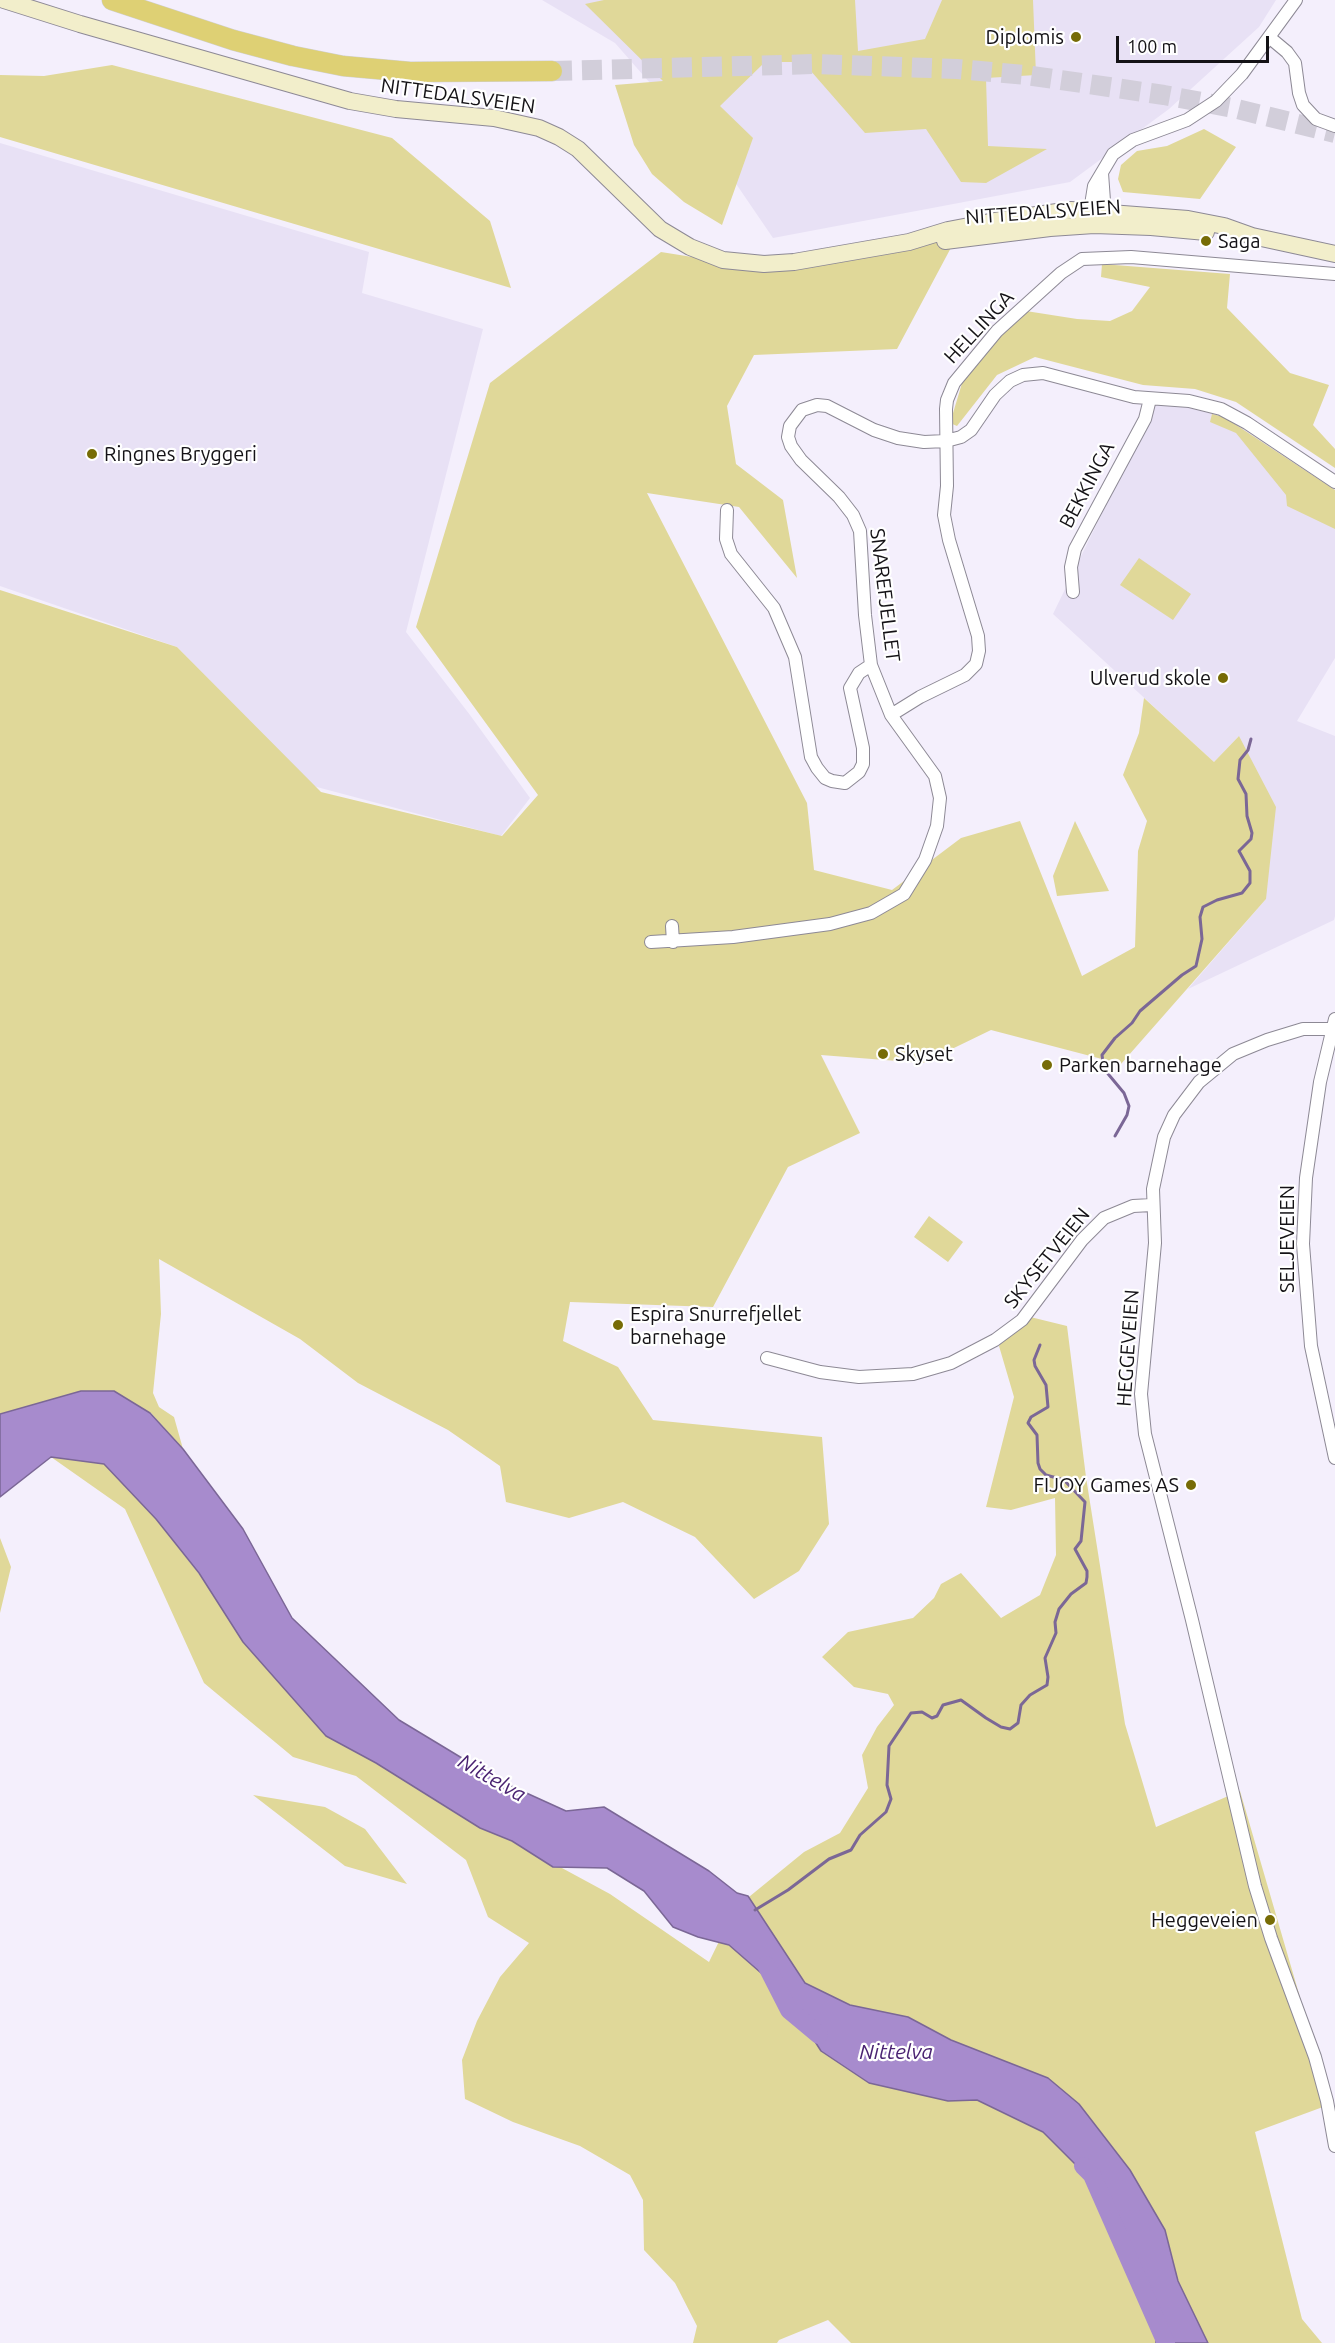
<!DOCTYPE html>
<style>
body{margin:0}
#map{position:relative;width:1335px;height:2343px;overflow:hidden;background:#f4effc;font-family:Ubuntu,sans-serif}
canvas{display:block}
.scale{position:absolute;left:1116px;top:36px;width:153px;height:27px;box-sizing:border-box;border:3px solid #141216;border-top:0;padding-left:8px;font-size:18px;line-height:21px;white-space:nowrap;color:#141216;-webkit-text-stroke:4px #fff;paint-order:stroke}
</style>
<div id="map">
<canvas width="1335" height="2343"></canvas>
<div class="scale">100 m</div>
</div>
<script>
const ctx = document.querySelector('canvas').getContext('2d');
ctx.lineJoin = 'round';
function fill(path, color) { ctx.fillStyle = color; ctx.fill(path, 'evenodd'); }
const poly = rows => new Path2D(rows.map(r => 'M' + r).join(''));
function stroke(path, color, width, dash) { ctx.strokeStyle = color; ctx.lineWidth = width; ctx.lineCap = dash ? 'butt' : 'round'; ctx.setLineDash(dash || []); ctx.stroke(path); }
function write(font, color, halo, rows, align = 'center') {
  ctx.font = font + ' Ubuntu,sans-serif'; ctx.lineWidth = 4.5; ctx.setLineDash([]); ctx.textBaseline = 'middle'; ctx.strokeStyle = halo; ctx.fillStyle = color; for (const [text, x, y, turn = 0] of rows) {
    ctx.save(); ctx.translate(x, y); ctx.rotate((+turn || 0) * Math.PI / 180); ctx.textAlign = isNaN(turn) ? turn : align; if (halo) ctx.strokeText(text, 0, 0); ctx.fillText(text, 0, 0); ctx.restore();
  }
}
fill(poly([
 [542,0,1276,0,1259,27,1169,109,1070,182,773,238,728,172,615,43],
 [0,143,369,252,362,293,483,329,406,632,470,715,530,798,501,836,313,786,177,647,0,586],
 [1155,404,1223,412,1335,480,1335,658,1297,721,1335,736,1335,916,1334,920,1188,989,1266,899,1239,736,1214,762,1053,614]
]), '#e8e1f5');
fill(poly([
 [604,0,855,0,858,51,925,39,942,0,1033,0,1036,75,986,78,988,146,1047,149,986,183,961,182,926,129,865,133,803,62,765,62,720,106,753,138,722,225,684,202,652,174,634,145,615,85,663,81,585,4],
 [112,65,392,138,490,221,511,288,0,137,0,75,44,76],
 [1204,129,1236,147,1200,199,1123,192,1118,179,1121,165,1137,151,1167,146],
 [962,227,897,349,754,355,727,406,736,464,783,500,797,578,739,507,647,493,807,803,814,870,892,890,961,838,1020,821,1082,976,1135,947,1138,851,1147,821,1123,775,1139,733,1144,698,1214,762,1239,736,1276,807,1266,899,1121,1064,991,1030,923,1063,821,1055,860,1133,788,1167,713,1307,570,1302,563,1341,618,1367,653,1420,822,1437,829,1524,799,1571,754,1599,695,1537,623,1502,569,1518,506,1502,500,1466,448,1430,358,1383,300,1339,159,1259,161,1314,153,1393,159,1407,174,1417,183,1449,151,1413,81,1391,0,1414,0,590,177,647,321,792,502,836,538,795,416,627,490,383,661,252,711,260,776,263],
 [1102,264,1230,274,1227,308,1290,373,1329,385,1313,425,1335,449,1335,468,1236,402,1195,389,1143,385,1035,357,997,375,957,426,950,423,963,380,994,341,1026,311,1077,319,1110,321,1132,311,1150,287,1101,277],
 [1212,414,1224,417,1335,490,1335,529,1287,506,1286,495,1236,433,1210,422],
 [1139,558,1191,594,1173,620,1120,585],
 [1075,821,1109,891,1057,896,1053,876],
 [929,1216,963,1242,948,1262,914,1237],
 [1018,1314,1067,1326,1086,1477,1125,1724,1156,1827,1240,1791,1331,2104,1255,2132,1302,2319,1322,2343,851,2343,828,2320,779,2340,777,2343,693,2343,697,2326,675,2283,644,2250,643,2200,630,2175,580,2146,513,2122,465,2099,462,2060,477,2021,500,1977,529,1943,488,1917,466,1860,356,1776,293,1757,204,1683,125,1509,51,1457,104,1464,156,1519,326,1736,376,1763,480,1828,512,1841,610,1894,709,1962,727,1925,744,1901,804,1852,840,1833,868,1788,862,1755,877,1727,894,1705,888,1694,854,1687,822,1657,848,1632,913,1618,934,1598,941,1584,961,1573,1001,1618,1040,1595,1056,1555,1055,1498,1011,1510,986,1507,1014,1397,999,1346],
 [0,1538,11,1567,0,1613],
 [253,1795,325,1807,365,1829,407,1884,345,1866]
]), '#e0d899');
const water = poly([
 [81,1391,114,1391,150,1413,183,1449,243,1529,292,1618,399,1720,500,1781,566,1811,604,1807,709,1871,737,1893,748,1896,805,1983,850,2005,908,2017,951,2040,1048,2078,1079,2104,1130,2170,1165,2230,1178,2281,1208,2343,1156,2343,1156,2317,1101,2190,1043,2132,977,2100,948,2101,869,2083,821,2051,784,1993,729,1945,698,1937,673,1927,644,1891,607,1868,553,1867,512,1841,480,1828,376,1763,326,1736,243,1642,199,1573,156,1519,104,1464,51,1457,0,1497,0,1414,81,1391]
]);
fill(water, '#a78bcd');
stroke(water, '#7b6796', 1.5);
stroke(poly([
 [1115,1136,1127,1115,1129,1106,1124,1093,1104,1069,1102,1055,1115,1038,1132,1023,1140,1011,1182,975,1196,966,1202,939,1200,917,1203,907,1217,900,1242,893,1250,883,1250,871,1239,851,1251,839,1252,833,1247,816,1246,794,1238,779,1240,760,1248,750,1251,739],
 [755,1910,788,1890,829,1859,851,1850,860,1835,886,1812,891,1799,887,1785,889,1746,911,1713,922,1712,932,1718,937,1716,943,1705,961,1700,986,1718,1001,1727,1010,1729,1018,1723,1021,1705,1030,1695,1047,1685,1048,1677,1045,1658,1056,1633,1055,1622,1059,1609,1071,1594,1086,1583,1087,1577,1087,1571,1075,1549,1081,1541,1085,1502,1064,1480,1046,1475,1040,1469,1038,1463,1037,1435,1028,1423,1031,1417,1048,1407,1046,1385,1035,1366,1034,1360,1040,1345]
]), '#7b6796', 3);
stroke(poly([
 [766,1965,789,2010,819,2035],
 [1083,2166,1092,2175,1166,2343]
]), '#a78bcd', 18);
stroke(poly([
 [552,71,816,64,957,69,1026,75,1164,95,1233,108,1335,133]
]), '#d2ceda', 20, [20, 10]);
const minor = poly([
 [1269,37,1287,52,1295,63,1299,93,1303,105,1316,119,1335,126],
 [1092,218,1090,211,1094,186,1113,154,1133,140,1187,120,1216,101,1242,74,1296,0],
 [1099,218,1104,201,1102,173],
 [727,510,726,539,731,554,774,608,795,657,811,757,817,768,825,778,832,781,845,783,859,772,863,764,863,748,850,688,859,673,871,665],
 [1073,592,1071,567,1075,549,1145,419,1150,399],
 [891,715,920,697,965,675,976,664,979,651,978,636,949,540,944,515,947,486,946,409,947,400,954,383,997,331,1061,273,1082,259,1131,257,1335,274],
 [672,926,673,942],
 [651,942,733,937,830,924,871,913,904,894,925,860,937,826,940,798,935,776,891,715,871,665,865,615,860,531,853,515,839,497,801,460,791,446,788,437,790,426,802,410,817,405,827,406,874,430,898,438,924,442,946,441,961,437,971,430,995,395,1010,381,1023,375,1043,373,1134,397,1189,401,1221,409,1247,423,1335,482],
 [1335,1019,1320,1082,1306,1178,1303,1244,1311,1346,1335,1458],
 [1332,1029,1303,1029,1267,1040,1233,1054,1199,1082,1174,1115,1164,1137,1153,1189,1155,1243,1141,1394,1145,1434,1192,1620,1255,1886,1271,1938,1315,2057,1327,2101,1335,2146],
 [767,1358,820,1372,859,1377,913,1374,951,1363,995,1340,1022,1320,1082,1240,1104,1218,1133,1206,1152,1205]
]);
const secondary = poly([
 [4,0,80,24,350,101,396,109,494,118,539,128,559,137,578,149,660,229,690,247,723,260,764,264,794,262,909,242,948,230,995,221,1071,210,1188,219,1224,226,1252,236,1335,254],
 [945,241,1050,228,1094,225,1151,227,1206,232]
]);
const trunk = poly([
 [112,0,233,40,293,56,343,66,410,72,552,71]
]);
stroke(minor, '#8d8995', 14);
stroke(secondary, '#8d8995', 18);
stroke(trunk, '#d0d0d0', 21);
stroke(minor, '#fff', 12);
stroke(secondary, '#f2eecb', 16);
stroke(trunk, '#ded074', 20);
for (const [x, y, r, color] of [
 [1076,37,6,"#776c06"],
 [1206,241,6,"#776c06"],
 [92,454,6,"#776c06"],
 [1223,678,6,"#776c06"],
 [883,1054,6,"#776c06"],
 [1047,1065,6,"#776c06"],
 [618,1325,6,"#776c06"],
 [1191,1485,6,"#776c06"],
 [1270,1920,6,"#776c06"]
]) { const dot = new Path2D(); dot.arc(x, y, r, 0, 2 * Math.PI); ctx.fillStyle = color; ctx.fill(dot); stroke(dot, '#fff', 2); }
write('20px', '#141216', '#fff', [
 ["Diplomis",1064,37,"right"],
 ["Saga",1218,241],
 ["Ringnes Bryggeri",104,454],
 ["Ulverud skole",1211,678,"right"],
 ["Skyset",895,1054],
 ["Parken barnehage",1059,1065],
 ["Espira Snurrefjellet",630,1314],
 ["barnehage",630,1337],
 ["FIJOY Games AS",1179,1485,"right"],
 ["Heggeveien",1258,1920,"right"]
], 'left');
write('20px', '#141216', '#fff', [
 ["NITTEDALSVEIEN",458,96,8],
 ["NITTEDALSVEIEN",1043,212,-4],
 ["HELLINGA",979,327,-47],
 ["BEKKINGA",1087,485,-62],
 ["SNAREFJELLET",885,595,83],
 ["SELJEVEIEN",1287,1239,-90],
 ["SKYSETVEIEN",1047,1258,-51],
 ["HEGGEVEIEN",1128,1348,-86]
]);
write('italic 21px', '#4a2372', '#fff', [
 ["Nittelva",492,1778,30],
 ["Nittelva",896,2052]
]);
</script>
